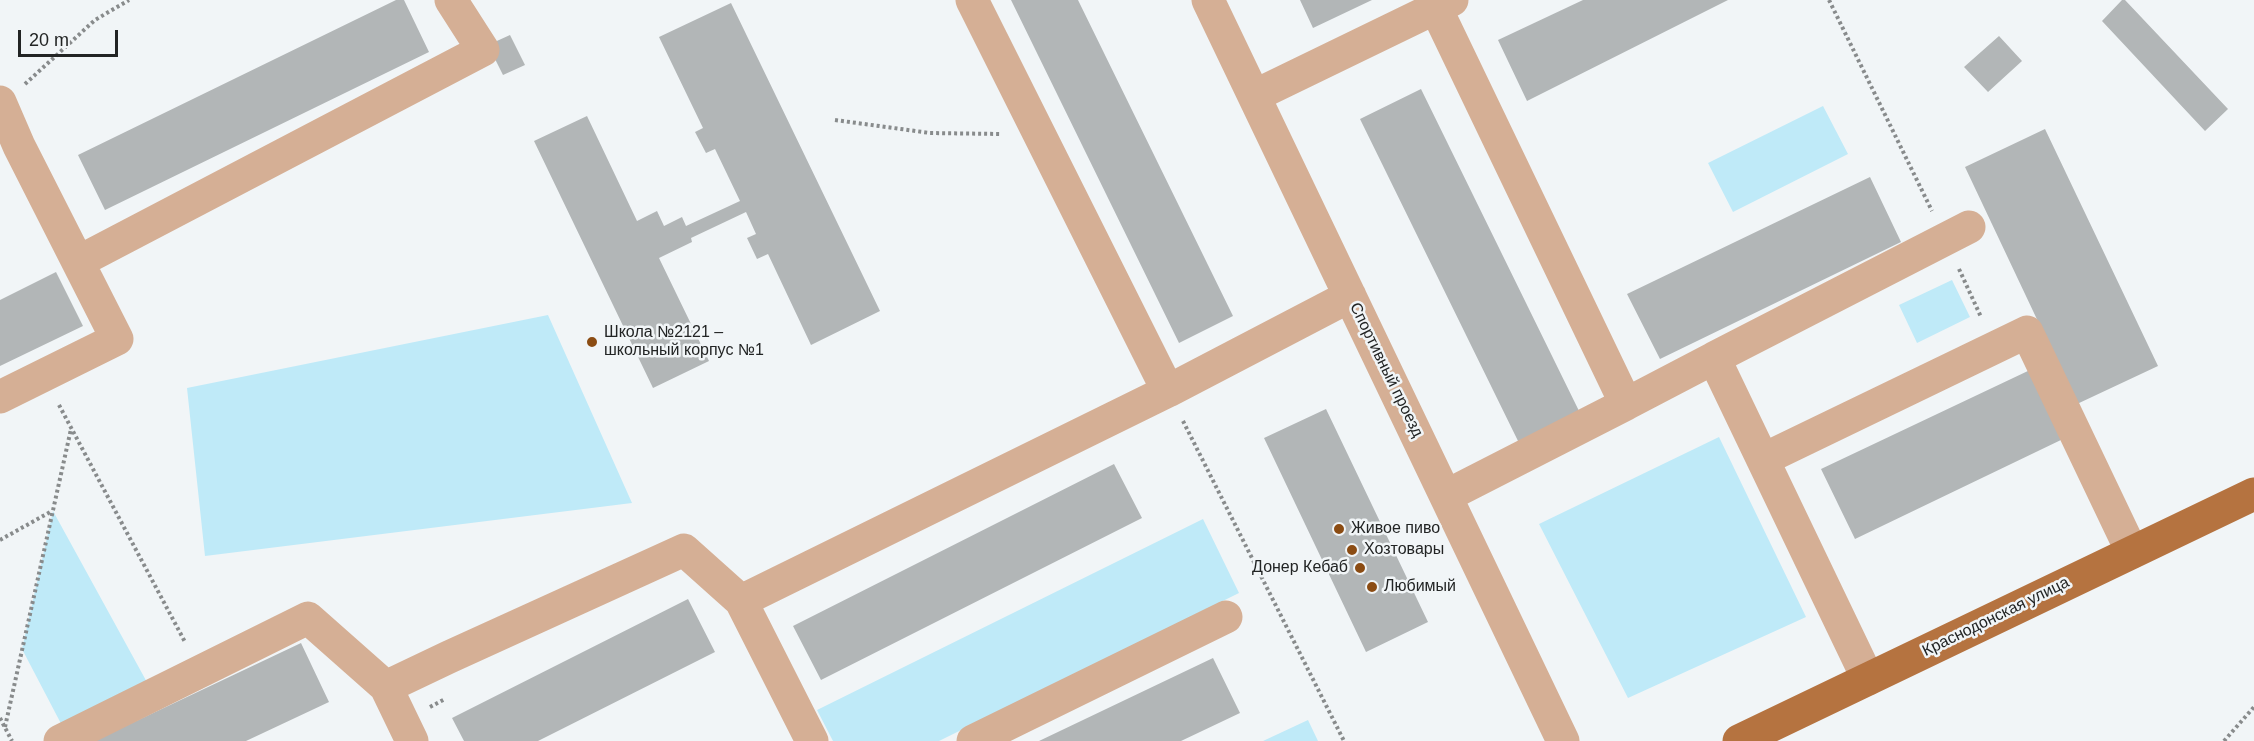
<!DOCTYPE html>
<meta charset="utf-8">
<style>
body{margin:0}
#map{position:relative;width:2254px;height:741px;overflow:hidden;background:#f1f5f7;font-family:Arial,sans-serif}
canvas{display:block}
.scale{position:absolute;left:18px;top:30px;width:100px;height:27px;box-sizing:border-box;border:3px solid #222424;border-top:0;padding-left:8px;font-size:18px;line-height:21px;white-space:nowrap;color:#222424;-webkit-text-stroke:4px #f1f5f7;paint-order:stroke}
</style>
<div id="map">
<canvas width="2254" height="741"></canvas>
<div class="scale">20 m</div>
</div>
<script>
const ctx = document.querySelector('canvas').getContext('2d');
ctx.lineJoin = 'round';
function fill(path, color) { ctx.fillStyle = color; ctx.fill(path, 'evenodd'); }
const poly = rows => new Path2D(rows.map(r => 'M' + r).join(''));
function stroke(path, color, width, dash) { ctx.strokeStyle = color; ctx.lineWidth = width; ctx.lineCap = dash ? 'butt' : 'round'; ctx.setLineDash(dash || []); ctx.stroke(path); }
function write(font, color, halo, rows, align = 'center') {
  ctx.font = font + ' Arial,sans-serif'; ctx.lineWidth = 5; ctx.setLineDash([]); ctx.textBaseline = 'middle'; ctx.strokeStyle = halo; ctx.fillStyle = color; for (const [text, x, y, turn = 0] of rows) {
    ctx.save(); ctx.translate(x, y); ctx.rotate((+turn || 0) * Math.PI / 180); ctx.textAlign = isNaN(turn) ? turn : align; if (halo) ctx.strokeText(text, 0, 0); ctx.fillText(text, 0, 0); ctx.restore();
  }
}
fill(poly([
 [1823,106,1848,154,1733,212,1708,163],
 [1952,280,1970,317,1917,343,1899,305],
 [548,315,632,503,205,556,187,388],
 [1719,437,1806,617,1628,698,1539,524],
 [53,511,154,695,68,737,22,649],
 [1203,519,1239,593,939,741,833,741,817,710],
 [1308,720,1318,741,1263,741]
]), '#bfeaf8');
fill(poly([
 [396,0,404,0,429,52,105,210,78,155],
 [1011,0,1078,0,1233,316,1179,343],
 [1300,0,1372,0,1313,28],
 [1583,0,1728,0,1527,101,1498,40],
 [2122,0,2125,0,2228,109,2205,131,2102,21],
 [731,3,880,311,811,345,768,254,757,259,747,238,756,234,746,212,691,238,692,242,659,258,709,361,653,388,534,141,587,116,637,221,657,211,664,226,682,217,686,226,740,201,715,149,706,153,695,132,703,128,659,37],
 [510,35,525,65,503,75,488,45],
 [1999,36,2022,61,1988,92,1964,67],
 [1421,89,1580,413,1519,443,1360,119],
 [2045,129,2158,366,2077,404,1965,167],
 [1870,177,1901,242,1660,359,1627,294],
 [56,272,83,326,0,366,0,300],
 [2030,370,2063,439,1855,539,1821,469],
 [1326,409,1428,622,1366,652,1264,438],
 [1114,464,1142,518,821,680,793,626],
 [688,599,715,652,538,741,464,741,452,718],
 [301,643,329,702,246,741,94,741],
 [1213,658,1240,713,1181,741,1039,741]
]), '#b2b6b7');
stroke(poly([
 [1829,0,1932,211],
 [25,84,95,20,129,0],
 [835,120,930,133,1002,134],
 [1959,269,1981,317],
 [59,405,185,642],
 [1183,421,1344,741],
 [0,540,52,511],
 [430,707,445,699],
 [0,718,12,741],
 [5,727,71,429],
 [2224,741,2254,707]
]), '#888b8c', 4, [3, 3]);
stroke(poly([
 [972,0,1168,391,1350,296],
 [1208,0,1563,741],
 [1432,0,1626,404,1714,358,1868,679],
 [1254,96,1452,0],
 [0,102,19,146,117,339,0,397],
 [78,262,483,50,451,0],
 [1714,358,1969,227],
 [1764,459,2027,332,2132,552],
 [1446,496,1626,404],
 [741,601,812,741],
 [386,687,412,741],
 [60,741,308,618,386,687,449,657,684,550,741,601,1168,391],
 [973,741,1226,617]
]), '#d5af95', 33);
stroke(poly([
 [1739,741,2254,494]
]), '#b57340', 33);
for (const [x, y, r, color] of [
 [592,342,6,"#8b4c13"],
 [1339,529,6,"#8b4c13"],
 [1352,550,6,"#8b4c13"],
 [1360,568,6,"#8b4c13"],
 [1372,587,6,"#8b4c13"]
]) { const dot = new Path2D(); dot.arc(x, y, r, 0, 2 * Math.PI); ctx.fillStyle = color; ctx.fill(dot); stroke(dot, '#f1f5f7', 2); }
write('16px', '#222424', '#f1f5f7', [
 ["Школа №2121 –",604,333],
 ["школьный корпус №1",604,351],
 ["Живое пиво",1351,529],
 ["Хозтовары",1364,550],
 ["Донер Кебаб",1348,568,"right"],
 ["Любимый",1384,587]
], 'left');
write('16px', '#222424', '#f1f5f7', [
 ["Спортивный проезд",1386,370,64],
 ["Краснодонская улица",1996,617,-26]
]);
</script>
